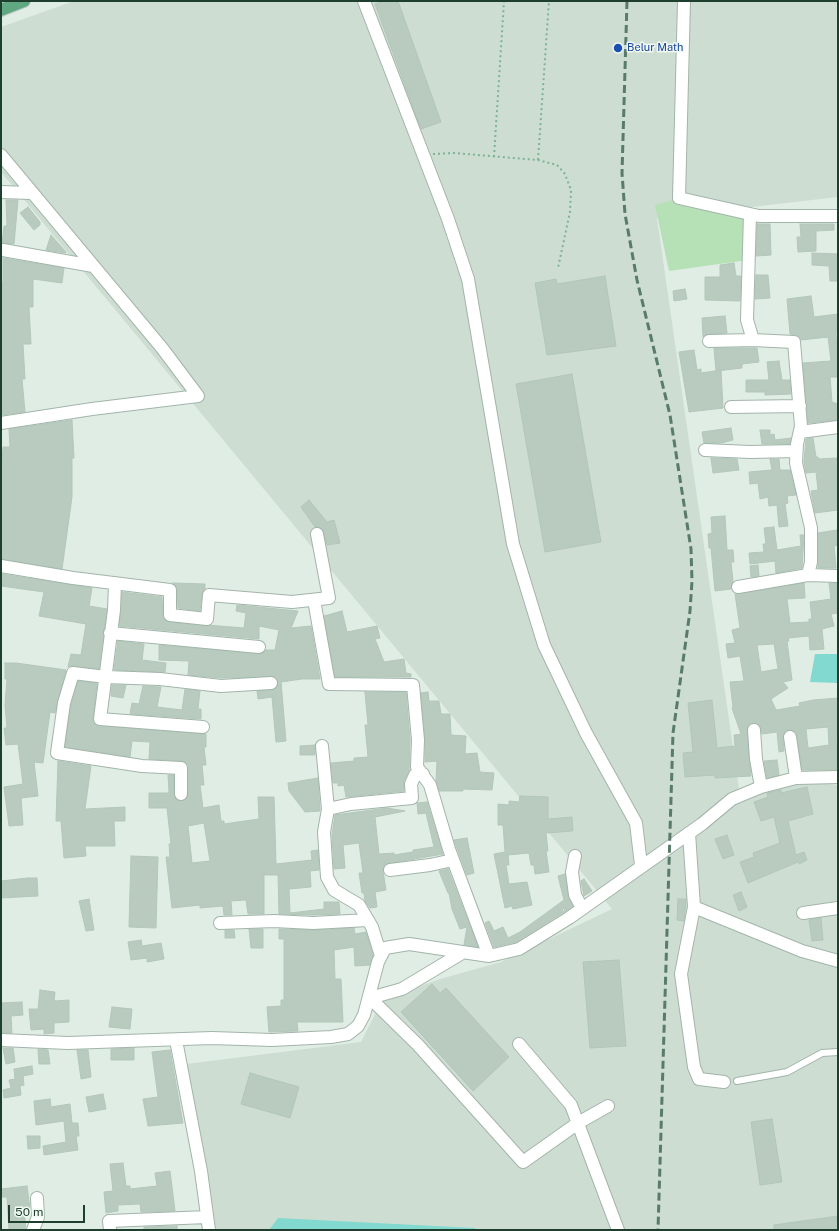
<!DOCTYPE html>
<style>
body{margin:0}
#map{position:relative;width:839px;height:1231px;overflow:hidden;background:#e0ede4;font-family:"Public Sans",sans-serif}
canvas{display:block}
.frame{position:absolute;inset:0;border:2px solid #1f3f2e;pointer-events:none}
.scale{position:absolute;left:8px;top:1205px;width:77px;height:18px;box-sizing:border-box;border:2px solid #1f3f2e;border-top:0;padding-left:5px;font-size:12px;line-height:14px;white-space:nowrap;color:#1f3f2e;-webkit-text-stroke:3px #f1f9f3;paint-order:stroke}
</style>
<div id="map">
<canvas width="839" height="1231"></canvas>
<div class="frame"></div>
<div class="scale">50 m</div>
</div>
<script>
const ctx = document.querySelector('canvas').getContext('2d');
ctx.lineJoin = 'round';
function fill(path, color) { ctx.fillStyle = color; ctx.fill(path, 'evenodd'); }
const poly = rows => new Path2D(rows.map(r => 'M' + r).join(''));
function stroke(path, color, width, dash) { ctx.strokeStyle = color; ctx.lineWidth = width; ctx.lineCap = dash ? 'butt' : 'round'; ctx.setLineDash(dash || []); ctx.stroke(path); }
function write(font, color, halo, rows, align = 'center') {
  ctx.font = font + ' "Public Sans",sans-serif'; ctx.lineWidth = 3; ctx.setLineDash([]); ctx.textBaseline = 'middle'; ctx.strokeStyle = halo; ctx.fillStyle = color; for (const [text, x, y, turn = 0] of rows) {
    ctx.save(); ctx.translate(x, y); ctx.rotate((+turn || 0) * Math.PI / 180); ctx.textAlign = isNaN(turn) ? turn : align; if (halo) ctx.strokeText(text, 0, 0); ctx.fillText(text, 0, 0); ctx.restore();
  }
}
fill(poly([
 [74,1,838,1,838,197,657,218,739,789,814,782,838,785,838,1230,213,1230,186,1064,361,1042,382,1000,440,979,501,962,612,909,1,172,1,27]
]), '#ceddd2');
fill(poly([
 [679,198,750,214,748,260,669,271,655,205]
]), '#b6e1b6');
fill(poly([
 [815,654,838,654,838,683,810,682],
 [278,1218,474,1228,479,1230,269,1230]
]), '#81d9cf');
const building = poly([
 [383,1,398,1,441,122,421,129,375,4,383,1],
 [6,200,18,200,14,244,2,243,4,226,7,226,6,200],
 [28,207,40,222,40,225,34,230,20,213,28,207],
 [757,224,770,224,771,255,756,256,757,224],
 [800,224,834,224,834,230,816,231,816,251,798,252,797,237,801,237,800,224],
 [51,235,66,252,66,253,46,250,51,235],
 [812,253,838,254,838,281,830,281,829,266,812,265,812,253],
 [3,258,64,268,62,283,33,279,33,307,29,307,31,344,23,344,25,379,22,379,25,412,1,415,1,282,3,282,3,258],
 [734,263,736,276,741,276,740,301,705,300,705,277,720,277,720,265,734,263],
 [756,275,768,275,770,298,755,299,756,275],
 [605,276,616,346,547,355,535,283,556,279,557,284,605,276],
 [685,289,687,299,674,301,673,291,685,289],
 [811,296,814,317,838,314,838,332,836,332,838,377,830,377,832,402,838,404,838,420,808,423,803,363,831,361,828,337,801,340,797,335,790,334,787,299,811,296],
 [725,316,727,333,709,334,703,337,702,318,725,316],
 [714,348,757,348,759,362,742,364,742,368,716,371,714,348],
 [694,350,697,370,701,369,701,373,721,370,723,408,689,412,679,352,694,350],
 [779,361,782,380,790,380,791,394,765,395,765,392,746,392,746,380,769,380,767,362,779,361],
 [572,374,601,542,545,552,516,384,572,374],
 [72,420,74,458,72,458,72,497,62,569,1,559,1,472,3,447,10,447,9,429,72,420],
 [731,428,733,440,721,443,704,443,702,432,731,428],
 [760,430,770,430,770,435,774,434,775,440,791,438,790,444,762,444,760,430],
 [813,438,816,457,818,457,819,459,837,458,838,510,815,513,811,491,818,490,816,472,806,473,804,462,806,439,813,438],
 [711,458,737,459,739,470,713,473,711,458],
 [770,459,779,459,780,470,790,470,796,495,787,496,788,503,785,504,788,526,779,527,777,505,769,506,768,497,760,499,758,483,750,484,749,472,772,470,770,459],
 [309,500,327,522,334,520,340,543,327,545,323,529,319,527,315,527,301,507,309,500],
 [725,516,727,550,733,550,734,562,731,562,733,581,731,589,715,591,711,548,709,548,708,534,712,533,711,517,725,516],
 [774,527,777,550,801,546,800,535,804,535,802,568,776,573,775,561,750,564,749,553,764,552,763,544,766,544,764,528,774,527],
 [837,530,838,545,834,546,836,568,818,568,818,533,837,530],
 [758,565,759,576,751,577,750,566,758,565],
 [1,574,92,588,89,606,107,609,99,669,74,666,68,667,71,654,81,655,86,624,39,616,44,592,1,586,1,574],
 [173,583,205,584,205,589,202,594,200,611,178,608,177,590,173,583],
 [804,583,805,598,787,599,790,623,809,622,809,619,812,619,810,602,831,599,829,583,838,583,838,613,831,614,834,626,822,629,824,649,810,650,809,636,788,638,789,641,787,641,792,680,783,682,788,688,771,699,776,710,800,706,799,703,813,700,838,698,838,739,836,739,838,770,802,770,796,732,789,730,785,731,783,738,784,751,779,752,777,732,762,734,760,726,754,723,750,724,747,731,751,776,715,778,715,775,685,777,683,753,693,752,688,703,712,700,717,748,735,746,734,735,741,734,732,708,733,707,730,682,744,681,740,656,728,658,726,644,735,643,732,630,740,628,735,594,804,583],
 [774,644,778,669,761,672,757,645,774,644],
 [828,727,829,745,808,748,806,729,828,727],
 [122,592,162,597,163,618,169,622,244,628,246,613,236,611,237,605,298,611,291,628,311,626,320,679,302,679,281,682,286,741,276,742,272,697,258,699,257,691,272,690,277,687,278,682,275,677,221,678,188,675,189,661,159,660,159,645,262,654,266,650,275,650,279,630,259,626,259,639,119,626,122,592],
 [342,611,347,632,377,626,380,638,375,639,384,662,404,659,406,673,411,674,411,677,335,677,324,616,342,611],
 [118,641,144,644,142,660,166,663,165,672,114,670,118,641],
 [5,663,16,663,66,670,55,713,50,712,43,763,34,762,38,796,21,798,23,825,9,826,4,787,23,784,18,744,6,745,4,728,7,728,5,705,7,679,5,679,5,663],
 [78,681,97,683,93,718,96,725,206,734,206,747,204,747,206,765,202,765,204,785,200,785,203,808,219,805,221,821,224,821,224,824,259,819,258,797,274,797,276,864,312,860,311,851,318,850,319,870,310,871,311,887,289,889,290,913,324,909,324,902,339,902,340,914,313,915,279,914,278,875,264,875,264,914,248,914,246,900,231,901,232,915,224,915,223,906,200,908,200,905,172,908,166,857,170,857,169,844,171,844,167,808,149,808,149,793,168,793,169,791,168,775,174,775,174,797,178,801,185,800,188,794,188,765,181,761,149,759,150,742,132,741,130,757,65,747,71,705,78,681],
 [204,823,210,861,192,863,188,826,204,823],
 [112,685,126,685,123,698,111,696,112,685],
 [143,686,161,687,157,707,182,710,185,689,200,691,198,709,201,709,201,719,130,714,132,703,139,704,143,686],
 [365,692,406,692,410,740,409,771,404,781,404,791,346,797,344,785,338,786,338,783,333,783,331,763,354,761,354,758,368,757,365,725,368,725,365,692],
 [428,692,429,701,439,701,441,714,450,714,451,735,466,736,465,754,477,753,480,772,494,773,492,790,463,789,463,791,439,791,436,781,437,761,425,762,425,739,421,693,428,692],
 [315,745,315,755,300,755,300,746,315,745],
 [777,760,779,775,767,778,764,761,777,760],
 [58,761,91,766,85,809,125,807,125,821,114,821,115,846,85,846,86,856,64,858,61,821,56,821,58,761],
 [318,778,320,811,305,812,289,791,288,783,318,778],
 [807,787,813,814,788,821,796,855,804,852,807,860,799,864,798,862,748,883,740,862,754,857,753,853,780,843,774,817,761,821,754,802,768,797,767,793,781,790,781,793,807,787],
 [520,796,548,797,548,819,572,817,573,831,546,833,548,851,546,851,549,872,535,874,534,865,531,865,529,853,508,855,509,865,506,865,509,884,527,882,532,905,513,909,512,906,505,908,494,854,505,852,503,825,498,825,498,804,509,805,509,801,519,802,520,796],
 [427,802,443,854,386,864,383,871,386,890,375,892,377,907,370,908,365,901,364,893,362,893,359,873,363,873,359,843,343,845,345,868,334,869,332,835,335,815,387,808,405,811,375,817,379,854,394,853,394,855,413,852,413,850,434,847,426,813,418,814,417,803,427,802],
 [727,835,734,855,723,859,715,839,727,835],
 [467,838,474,873,467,875,454,840,467,838],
 [131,856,158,857,156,928,129,927,131,856],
 [448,869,478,947,464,945,467,927,460,929,452,909,449,893,448,893,439,871,448,869],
 [565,874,568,896,573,906,565,912,564,908,562,910,564,912,516,942,494,947,485,923,489,921,494,931,503,927,508,938,520,932,564,900,558,876,565,874],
 [28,878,37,878,38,896,1,898,1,881,28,878],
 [584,879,592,891,584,896,581,881,584,879],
 [741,892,747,907,739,911,733,895,741,892],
 [89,899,94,930,86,931,79,901,89,899],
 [678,899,686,899,684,921,677,920,678,899],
 [821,918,823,940,812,941,809,920,821,918],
 [354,928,355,934,366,932,373,955,370,965,355,966,354,947,334,950,335,979,341,979,343,1022,297,1022,298,1031,269,1032,267,1007,281,1006,281,1000,284,1000,284,939,279,939,279,929,313,930,354,928],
 [249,929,263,929,263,948,251,948,249,929],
 [225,930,234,930,235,938,225,938,225,930],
 [141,940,142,946,161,943,164,959,147,962,147,958,131,960,128,942,141,940],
 [619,960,626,1046,590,1048,583,962,619,960],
 [432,984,440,993,446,988,509,1057,473,1091,401,1012,432,984],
 [40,990,55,992,54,1001,69,1000,69,1022,54,1023,54,1033,44,1034,44,1029,31,1030,29,1009,38,1009,40,990],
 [22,1002,23,1015,11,1016,12,1033,1,1033,1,1003,22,1002],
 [112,1007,132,1009,130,1029,109,1027,112,1007],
 [3,1048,13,1048,15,1062,6,1064,3,1048],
 [134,1048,134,1060,111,1060,111,1049,134,1048],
 [38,1049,48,1050,50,1064,39,1064,38,1049],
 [77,1050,88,1050,91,1077,81,1079,77,1050],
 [170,1050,183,1123,148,1126,143,1099,158,1097,152,1052,170,1050],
 [32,1066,33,1074,23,1076,24,1085,20,1086,21,1095,4,1098,3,1090,11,1088,9,1080,15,1079,14,1069,32,1066],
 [250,1073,299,1087,290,1118,241,1104,250,1073],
 [103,1094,106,1109,89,1112,86,1097,103,1094],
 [50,1099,51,1107,70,1104,72,1123,78,1123,79,1136,76,1136,78,1150,44,1155,43,1146,66,1142,64,1121,36,1125,34,1101,50,1099],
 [772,1119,782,1182,760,1185,751,1122,772,1119],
 [27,1136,40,1136,40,1148,28,1149,27,1136],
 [123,1163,126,1186,130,1186,130,1189,157,1186,155,1173,170,1171,175,1211,141,1212,140,1204,118,1205,118,1211,106,1213,104,1192,113,1191,110,1164,123,1163],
 [27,1186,30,1209,24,1209,26,1230,9,1230,7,1197,1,1197,1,1189,27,1186],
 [838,1216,838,1230,774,1230,774,1225,838,1216],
 [177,1226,177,1230,144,1230,144,1227,177,1226]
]);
fill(building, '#b8cbbe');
stroke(building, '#b2c7b9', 1);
const service = poly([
 [737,1081,787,1072,822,1053,838,1052]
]);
const minor = poly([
 [364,1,448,219,468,279,513,544,544,645,586,733,636,823,641,865],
 [684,1,679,198,759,216,838,216],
 [1,155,162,348,198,396,92,409,1,423],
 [1,192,31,193],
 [750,214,747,320,753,340,794,342,801,426,797,444,796,463,811,528,811,562,808,575],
 [3,250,93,266],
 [709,341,753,340],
 [731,407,800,406],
 [800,432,838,427],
 [705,450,750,452,796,451],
 [1,566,73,578,170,590,170,615,207,619,209,595,292,602,329,598,317,534],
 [115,583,114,610,100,719,203,727],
 [738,587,808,575,838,576],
 [314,600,329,684,413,685,418,740,417,767,430,785,449,849,489,956],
 [110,633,259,647],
 [754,730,756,759,761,787],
 [790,737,796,778],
 [322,746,328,809,351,804,412,798,411,784,415,775,423,774],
 [181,794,181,768,142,766,57,753,64,703,73,673,106,677,160,679,221,686,271,683],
 [328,809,324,832,327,877,334,890,359,905,372,927,381,956],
 [689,833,694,907,802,951,838,961],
 [575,856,572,872,575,895,582,908],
 [390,870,430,865,453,860],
 [694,907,681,974,694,1067,699,1079,724,1082],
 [803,913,838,908],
 [220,923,274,921,313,923,368,920],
 [462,953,402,989,370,998,418,1045,523,1162,578,1123,608,1106],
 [1,1040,68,1043,212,1038,272,1040,331,1037,348,1034,358,1026,364,1015,378,962,385,948,409,944,489,956,519,949,569,918,702,824,732,799,761,787,796,778,838,777],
 [176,1040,201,1171,209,1230],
 [519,1044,571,1105,618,1230],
 [33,1230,38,1217,37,1198],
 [110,1230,109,1221,207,1217]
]);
const primary = poly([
 [1,10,24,1]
]);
stroke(service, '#a2b5aa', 8);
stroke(minor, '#a2b5aa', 14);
stroke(primary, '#c0c9c4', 14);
stroke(poly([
 [433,154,454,153,538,160,557,165,565,174,571,190,570,212,558,268],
 [494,157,504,1],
 [538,160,549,1]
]), '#7db494', 2, [2, 3]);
stroke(service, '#fff', 6);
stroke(minor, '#fff', 12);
stroke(primary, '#5fa882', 12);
stroke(poly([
 [627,1,622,173,625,214,637,280,670,415,691,549,692,581,690,611,673,733,658,1230]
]), '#597b69', 3, [8, 4]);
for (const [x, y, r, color] of [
 [618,48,5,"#1a4fb4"]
]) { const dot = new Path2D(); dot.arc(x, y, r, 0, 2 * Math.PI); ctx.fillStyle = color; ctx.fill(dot); stroke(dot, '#f1f9f3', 1.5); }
write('11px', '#164399', '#f1f9f3', [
 ["Belur Math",627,48]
], 'left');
</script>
